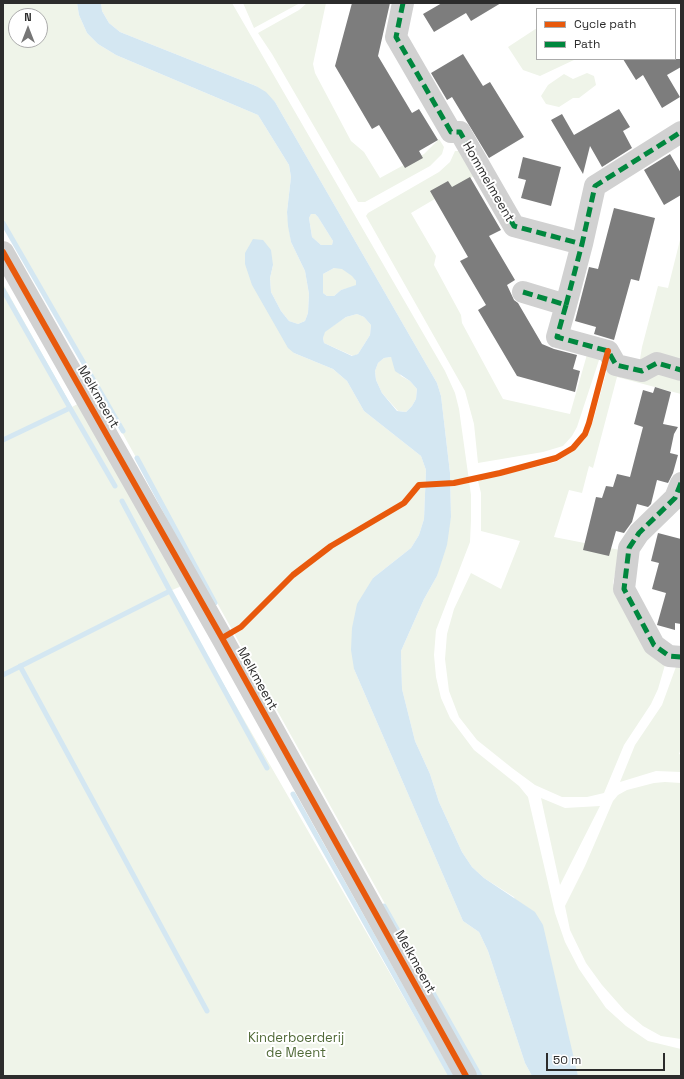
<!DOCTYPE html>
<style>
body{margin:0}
#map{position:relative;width:684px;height:1079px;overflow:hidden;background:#fff;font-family:"Space Grotesk",sans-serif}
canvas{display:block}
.frame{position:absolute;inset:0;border:4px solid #2c2c2c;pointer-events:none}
.legend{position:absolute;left:536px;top:8px;width:140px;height:52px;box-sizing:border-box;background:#fff;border:1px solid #ababab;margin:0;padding:5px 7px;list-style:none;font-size:12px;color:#2c2c2c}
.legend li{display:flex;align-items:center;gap:8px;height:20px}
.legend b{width:20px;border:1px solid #ababab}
.north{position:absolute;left:8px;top:8px;width:40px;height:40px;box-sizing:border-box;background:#fff;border:1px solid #ababab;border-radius:50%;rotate:0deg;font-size:11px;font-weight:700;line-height:16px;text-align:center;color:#2c2c2c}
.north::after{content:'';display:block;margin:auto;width:14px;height:18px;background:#767676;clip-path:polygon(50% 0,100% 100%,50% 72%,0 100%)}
.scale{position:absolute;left:546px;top:1053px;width:119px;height:18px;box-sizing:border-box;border:2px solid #2c2c2c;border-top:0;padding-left:5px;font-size:12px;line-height:14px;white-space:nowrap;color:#2c2c2c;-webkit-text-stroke:3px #fff;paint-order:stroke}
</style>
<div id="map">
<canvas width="684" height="1079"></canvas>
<div class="frame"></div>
<ul class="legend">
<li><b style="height:5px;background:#e8590c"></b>Cycle path</li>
<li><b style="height:5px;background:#00873e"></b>Path</li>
</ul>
<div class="north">N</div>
<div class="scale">50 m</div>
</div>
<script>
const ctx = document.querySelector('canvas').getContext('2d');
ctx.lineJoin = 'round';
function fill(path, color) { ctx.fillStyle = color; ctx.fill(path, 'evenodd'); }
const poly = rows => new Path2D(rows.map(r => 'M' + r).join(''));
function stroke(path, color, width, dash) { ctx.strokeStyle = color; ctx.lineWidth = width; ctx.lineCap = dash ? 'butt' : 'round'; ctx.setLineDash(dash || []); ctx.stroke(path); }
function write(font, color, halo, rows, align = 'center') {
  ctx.font = font + ' "Space Grotesk",sans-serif'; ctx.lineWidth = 4; ctx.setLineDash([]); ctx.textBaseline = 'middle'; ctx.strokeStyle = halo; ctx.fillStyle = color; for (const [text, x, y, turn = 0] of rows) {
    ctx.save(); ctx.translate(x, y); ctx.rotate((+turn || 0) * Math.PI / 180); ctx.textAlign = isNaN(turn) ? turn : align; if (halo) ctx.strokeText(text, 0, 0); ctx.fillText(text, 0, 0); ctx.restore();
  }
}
fill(poly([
 [3,3,77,3,79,15,87,33,98,44,116,55,258,115,289,165,291,177,287,212,291,242,305,271,309,294,308,313,305,321,298,324,289,321,281,311,271,292,270,278,273,265,245,253,294,353,333,369,347,381,364,411,421,456,426,470,424,519,419,535,411,548,373,578,354,669,463,921,479,932,488,951,525,1063,532,1076,481,1076,3,219],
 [16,16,40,16,40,40,16,40],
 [101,3,232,3,445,371,455,393,459,409,471,495,471,520,470,542,436,630,434,655,436,677,441,698,450,718,474,750,519,786,528,797,555,913,565,942,579,969,606,1008,626,1026,648,1041,681,1049,681,1076,578,1076,514,897,484,878,472,867,462,852,439,802,430,774,415,741,402,689,401,651,424,599,437,576,451,517,450,473,441,396,437,383,275,102,256,86,120,32,109,23,102,11],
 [243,3,300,3,254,28],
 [307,3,326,3,313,64,315,73,351,141,364,152,380,178,424,154,439,139,444,147,442,154,430,166,365,202,358,202,272,54,258,33,299,10],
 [537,28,537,59,576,59,540,76,523,70,508,47],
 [587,73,594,76,596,85,579,98,573,98,559,107,546,104,541,96,548,85,564,74,573,79],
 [455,151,459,151,474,176,411,213,436,256,434,265,461,315,462,323,503,399,570,414,588,351,600,357,577,427,572,436,563,446,543,452,478,463,474,424,465,391,366,216,368,213,439,172,450,162],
 [311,214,315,214,318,217,333,241,332,245,321,245,312,237,309,218],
 [681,236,681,360,639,365,642,347,658,286,668,288],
 [334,268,342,268,353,276,356,281,356,286,341,290,334,296,327,296,323,293,323,274],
 [3,284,72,407,81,402,184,585,170,591,449,1076,3,1076],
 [357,314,364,317,371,325,370,335,358,354,353,356,324,343,323,338,324,332,346,317],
 [391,357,401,376,410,381,417,389,416,399,412,406,406,412,398,411,382,393,376,380,375,371,378,363,384,358],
 [608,366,660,369,681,374,681,394,617,377,593,468,589,466,582,493,569,490,554,537,620,550,613,583,648,652,667,658,658,689,651,704,624,745,604,793,587,797,562,797,535,785,512,768,477,740,459,717,449,691,445,659,447,634,454,609,471,573,501,589,520,541,481,531,481,493,478,481,556,462,576,449,585,439,593,421],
 [677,664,681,664,681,748,679,754,681,755,681,772,656,771,620,782,635,745,662,705],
 [665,782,681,783,681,1039,661,1036,643,1026,625,1011,602,985,586,963,570,930,565,906,585,866,613,801,618,795,627,790,654,783],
 [541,798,565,808,600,806,560,885]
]), '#eff4e9');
fill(poly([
 [77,3,101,3,102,11,109,23,120,32,256,86,266,92,275,102,437,383,441,396,450,473,451,517,447,545,437,576,424,599,401,651,402,689,415,741,430,774,439,802,462,852,472,867,484,878,535,912,543,925,578,1076,532,1076,525,1063,488,951,479,932,463,921,354,669,351,650,352,628,357,604,373,578,411,548,419,535,424,519,426,470,421,456,364,411,347,381,333,369,294,353,288,348,252,285,245,264,245,253,253,239,263,240,271,250,273,265,270,278,271,292,281,311,289,321,298,324,305,321,308,313,309,294,305,271,291,242,288,226,287,212,291,177,289,165,258,115,116,55,98,44,87,33,79,15],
 [311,214,315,214,318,217,333,241,332,245,321,245,312,237,309,218],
 [334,268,342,269,352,276,356,281,356,285,341,290,334,296,327,296,323,293,323,274],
 [357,314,364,317,371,325,370,335,358,354,352,356,324,343,323,338,325,332,346,317],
 [391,357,395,371,410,381,417,389,416,399,412,406,406,412,397,411,382,393,376,380,375,371,378,363,384,358]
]), '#d4e7f2');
stroke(poly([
 [3,223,123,431],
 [3,290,70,408,3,440],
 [70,408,115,486],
 [137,458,215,603],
 [170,591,267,768],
 [20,666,207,1011],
 [3,675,170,591,122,501],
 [293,794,451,1076],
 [384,906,480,1076]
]), '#d4e7f2', 5);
fill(poly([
 [352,3,390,3,378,56,412,113,419,109,438,140,419,151,423,158,405,168,379,125,372,129,335,66],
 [442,3,501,3,471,21,466,13,434,32,423,14],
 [463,54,483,86,490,82,524,137,489,158,452,97,447,100,431,73],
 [623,59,681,59,681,67,667,75,680,97,662,108,643,75,636,80],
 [619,109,630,127,623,131,632,148,602,167,590,146,583,174,551,120,562,114,574,135],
 [670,154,681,173,681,195,664,205,644,170],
 [523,157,561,167,551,206,521,198,526,180,518,178],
 [470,177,501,230,489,236,515,280,507,285,514,300,518,303,542,344,554,349,577,355,573,369,580,371,575,392,517,376,478,310,486,305,460,261,468,257,430,191,448,181,452,187],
 [614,208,655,218,639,281,631,279,614,340,594,334,596,327,575,321,589,267,598,269],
 [655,387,671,392,663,424,678,427,674,434,670,453,678,455,673,473,668,483,657,480,651,504,648,507,637,504,632,522,624,533,616,531,609,556,583,550,596,497,602,498,606,486,613,487,617,474,630,477,643,427,634,424,643,390,653,393],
 [658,533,681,539,681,624,675,623,675,630,657,625,666,593,652,589,659,563,651,561]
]), '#7d7d7d');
stroke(poly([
 [403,3,396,37,451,132,460,132,514,226,582,244,595,186,681,132],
 [3,252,222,638,466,1076],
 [523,292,566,305,582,244],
 [566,305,557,337,608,351,616,365,642,371,657,363,681,370],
 [681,483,675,498,639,533,629,548,624,589,654,645,669,656,681,657]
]), '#d1d1d1', 22);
stroke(poly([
 [403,3,396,37,451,132,460,132,514,226,582,244,595,186,681,132],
 [523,292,566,305,582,244],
 [566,305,557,337,608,351,616,365,642,371,657,363,681,370],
 [681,483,675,498,639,533,629,548,624,589,654,645,669,656,681,657]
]), '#00873e', 5, [10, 5]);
stroke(poly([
 [3,252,222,638,466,1076],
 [222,638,241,627,293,575,331,546,404,503,419,485,454,483,500,473,556,458,573,448,585,434,589,423,608,351]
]), '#e8590c', 6);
write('13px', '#2c2c2c', '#fff', [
 ["Hommelmeent",488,182,60],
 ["Melkmeent",98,397,60],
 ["Melkmeent",257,679,61],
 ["Melkmeent",415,962,61]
]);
write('13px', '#506937', '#fff', [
 ["Kinderboerderij",296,1038],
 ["de Meent",296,1053]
]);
</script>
